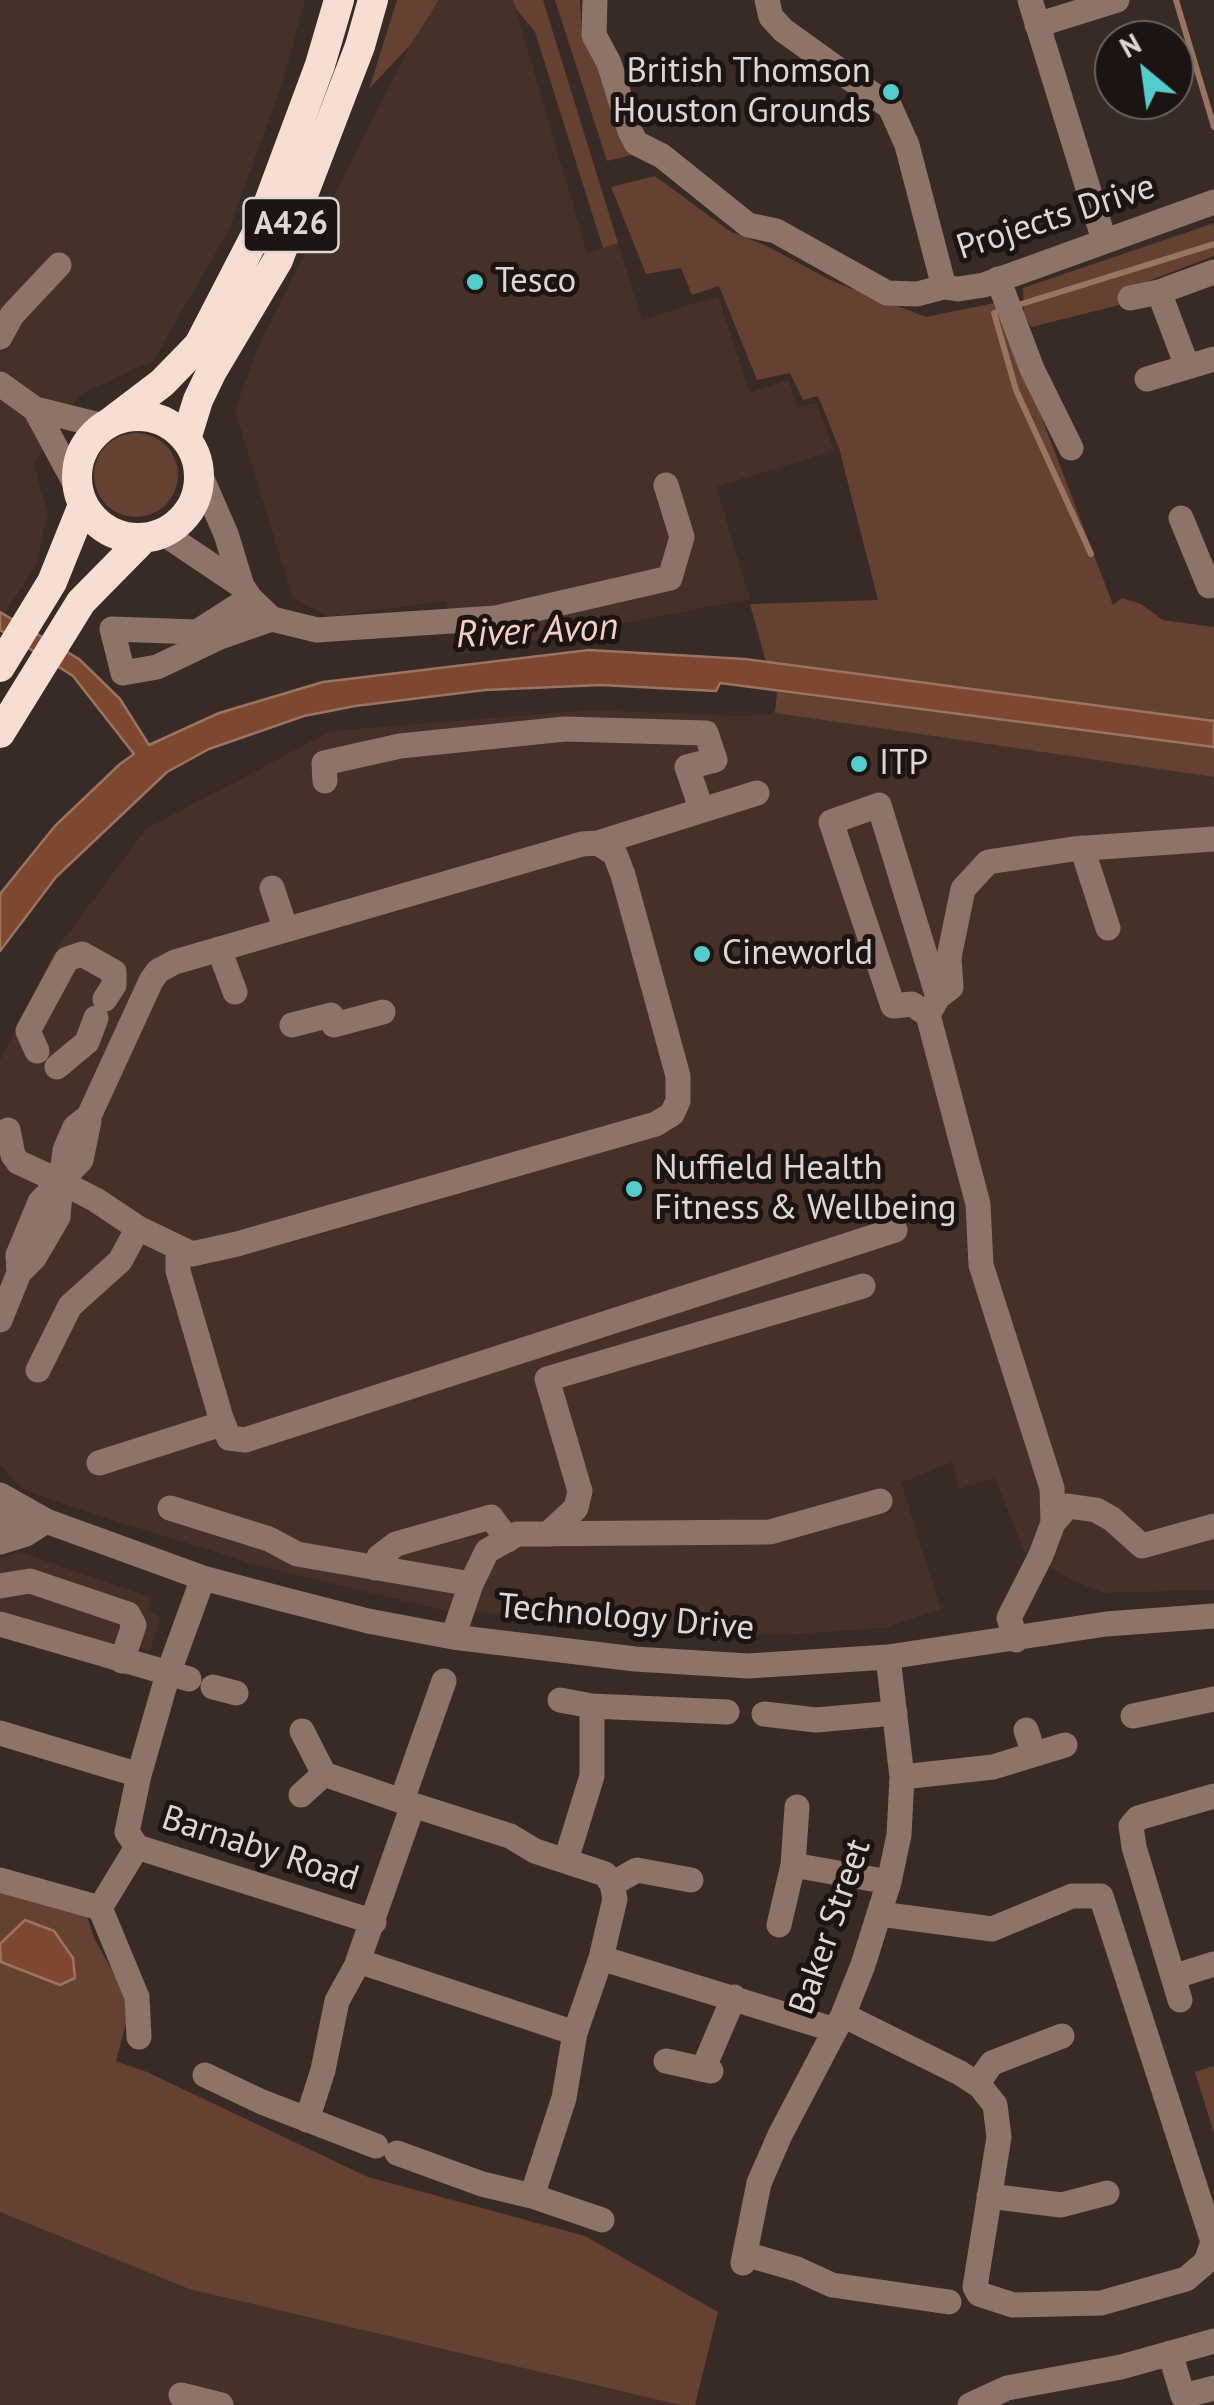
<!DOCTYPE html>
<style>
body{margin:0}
#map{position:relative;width:1214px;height:2405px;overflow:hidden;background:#382a24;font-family:"PT Sans",sans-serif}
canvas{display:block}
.north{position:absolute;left:1094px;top:20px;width:100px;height:100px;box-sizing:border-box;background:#1b1412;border:2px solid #69625f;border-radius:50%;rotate:331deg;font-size:28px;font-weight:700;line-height:40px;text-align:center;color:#dfd6d2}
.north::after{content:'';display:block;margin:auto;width:35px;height:45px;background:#53cdcb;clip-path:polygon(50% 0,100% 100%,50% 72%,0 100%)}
</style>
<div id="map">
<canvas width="1214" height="2405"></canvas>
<div class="north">N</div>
</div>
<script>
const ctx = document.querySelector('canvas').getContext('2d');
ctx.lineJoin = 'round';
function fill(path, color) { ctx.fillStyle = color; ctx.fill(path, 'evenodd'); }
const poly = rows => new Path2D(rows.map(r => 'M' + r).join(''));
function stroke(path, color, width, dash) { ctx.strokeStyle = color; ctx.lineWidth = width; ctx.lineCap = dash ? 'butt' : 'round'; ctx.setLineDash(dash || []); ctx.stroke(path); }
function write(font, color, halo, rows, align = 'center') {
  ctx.font = font + ' "PT Sans",sans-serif'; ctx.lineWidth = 10; ctx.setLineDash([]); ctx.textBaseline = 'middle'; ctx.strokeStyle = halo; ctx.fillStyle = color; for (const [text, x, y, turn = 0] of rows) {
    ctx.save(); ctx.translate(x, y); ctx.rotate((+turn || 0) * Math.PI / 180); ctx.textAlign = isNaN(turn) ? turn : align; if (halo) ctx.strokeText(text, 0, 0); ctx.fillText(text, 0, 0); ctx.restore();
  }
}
fill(poly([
 [0,0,305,0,282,84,229,230,153,361,79,395,33,464,48,513,36,565,0,621],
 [439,0,513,0,587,253,618,243,642,320,718,296,750,393,789,380,797,407,817,403,834,451,716,487,750,599,460,655,446,601,328,617,293,598,235,410,259,344,411,44],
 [591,710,743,716,775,713,1214,777,1214,1590,1104,1593,1066,1577,1024,1551,995,1478,959,1489,952,1462,901,1483,941,1609,885,1628,779,1635,602,1628,506,1614,441,1610,253,1564,77,1509,24,1490,0,1465,0,1060,54,952,146,829,331,731],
 [20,1552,151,1597,148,1611,161,1616,150,1651,137,1646,128,1676,7,1636,0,1638,0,1558],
 [0,2212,189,2289,680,2405,0,2405]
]), '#453128');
fill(poly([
 [397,0,439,0,411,44,369,89],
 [513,0,543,0,618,243,603,248,535,32,516,9],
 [555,0,580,0,582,38,601,72,612,117,631,155,607,161],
 [655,176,731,232,765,245,832,281,926,317,994,303,1010,334,1113,605,1122,598,1141,604,1163,620,1214,627,1214,721,766,662,750,604,878,600,839,448,818,396,803,400,790,373,757,380,719,286,692,295,681,268,646,274,611,187],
 [1214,223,1214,256,1127,289,1123,304,1031,327,1024,314,1023,288],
 '94 475a42 42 0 1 1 84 0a42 42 0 1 1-84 0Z',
 [777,692,1214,747,1214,777,775,713],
 [0,1892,87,1916,94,1938,131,2004,116,2061,147,2072,368,2177,585,2236,718,2312,695,2405,680,2405,189,2289,0,2212],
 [1214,2066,1214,2133,1195,2072]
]), '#654132');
const water = poly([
 [0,612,79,659,120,699,149,745,219,713,323,682,589,650,745,659,1214,721,1214,747,720,683,716,691,601,685,485,690,355,706,304,716,209,749,167,772,56,877,0,951,0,894,55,826,120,764,134,754,73,676,0,630,0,612],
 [25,1920,54,1931,73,1958,75,1978,60,1985,1,1962,0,1944,25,1920]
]);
fill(water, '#7e4830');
stroke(water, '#9b7361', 2.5);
stroke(poly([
 [1176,0,1214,127],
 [1015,306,1214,244],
 [1003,310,994,313,1016,390,1091,554]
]), '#9b7361', 6);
stroke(poly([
 [595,0,594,35,609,63,630,131,636,143,662,156,748,225,776,231,887,293,917,294,944,287,958,289,984,285,1214,202],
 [767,0,771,17,783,30,890,107,907,145,944,287],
 [1030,0,1104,240],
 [1037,25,1117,0],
 [998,279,1032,369,1071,448],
 [1159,292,1187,366],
 [1130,298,1159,292,1214,272],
 [0,337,12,315,59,265],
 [1147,379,1214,359],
 [0,384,35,409,103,426],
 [35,409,76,485],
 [199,472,226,534,242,586,250,598,272,619,317,630,496,618,670,578,682,537,666,485],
 [1181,518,1209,586],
 [163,533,242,586],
 [250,598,197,632,112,629,123,673,157,667,220,637,272,619],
 [325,781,324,763,400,746,565,729,706,733,715,760,687,767,701,808],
 [598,843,757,793],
 [1082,848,1108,928],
 [272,888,286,930],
 [219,949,235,992],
 [928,1015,912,1004,893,1006,831,822,879,805,938,997],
 [292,1025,331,1015],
 [334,1025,383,1012],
 [37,1051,28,1031,67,959,82,954,114,972,114,985,105,999],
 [57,1067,87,1042,96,1018],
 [178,1249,178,1271,221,1418,229,1438,245,1440,895,1230],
 [19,1273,18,1255,40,1202,81,1160,89,1121],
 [0,1320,19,1273,34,1258,58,1217,61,1182,65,1150,75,1127,89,1116,151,981,158,971,175,962,582,844,598,843,615,854,623,875,678,1076,678,1101,672,1114,656,1124,237,1244,192,1254,138,1228,96,1200,61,1182,18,1162,13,1155,8,1130],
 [38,1370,70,1306,120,1261,138,1228],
 [99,1463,218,1425,221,1418],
 [0,1495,46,1521,203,1578,282,1599,368,1621,453,1637,635,1659,748,1666,888,1657,1106,1624,1214,1616],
 [170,1508,269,1539,297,1554,471,1584],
 [0,1520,41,1521],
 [1053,1523,1068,1506,1096,1510,1112,1519,1142,1546,1214,1526],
 [548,1534,576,1508,580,1491,547,1379,863,1286],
 [0,1542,26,1534,46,1521],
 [375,1568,379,1557,396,1544,491,1517,508,1540],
 [203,1578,168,1674,139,1775,127,1832,137,1847,374,1922],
 [0,1586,30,1581,128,1614,134,1625,122,1661],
 [0,1624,189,1679],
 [453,1637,471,1584,487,1551,517,1534,770,1532,880,1501],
 [1016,1640,1009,1618,1041,1555,1053,1523,1052,1488,981,1265,978,1204,928,1015,938,997,951,987,949,957,963,889,988,862,1073,849,1214,839],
 [213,1687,236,1693],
 [560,1700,592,1706,727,1712],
 [764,1714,816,1720,895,1713],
 [1133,1716,1214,1699],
 [1026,1730,1034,1754],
 [0,1733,139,1775],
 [324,1774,413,1805],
 [902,1777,993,1767,1065,1745],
 [301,1795,324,1774,302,1731],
 [402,1800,444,1681],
 [566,1860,592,1776,592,1706],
 [793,1865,889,1882],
 [0,1880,100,1908,137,1997,139,2037],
 [612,1884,637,1870,691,1880],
 [100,1908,137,1847],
 [779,1925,793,1865,797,1807],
 [601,1958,835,2030],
 [1173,1977,1214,1964],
 [1180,2000,1134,1847,1131,1826,1138,1818,1214,1796],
 [843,2015,960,2073,980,2086,995,2105,999,2137,975,2287,979,2294,1013,2305,1101,2303,1186,2279,1206,2262,1213,2242,1101,1896,1072,1896,992,1929,880,1914],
 [666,2061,711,2071],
 [703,2069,734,1997],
 [205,2075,262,2102,376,2146],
 [977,2084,992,2063,1062,2036],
 [307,2120,323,2070,337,2001,359,1961],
 [397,2153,482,2184,532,2196,602,2220],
 [532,2196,564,2098,575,2033,601,1958,615,1899,612,1884,605,1874,535,1851,510,1836,413,1805,358,1961,575,2033],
 [989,2196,1061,2205,1107,2193],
 [745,2254,797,2269,832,2285,949,2302],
 [743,2263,759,2183,780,2135,843,2015,863,1965,889,1882,899,1835,902,1777,888,1657],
 [1170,2353,1183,2396,1214,2388],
 [181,2395,221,2405],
 [970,2405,1007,2388,1121,2367,1214,2341]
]), '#8d7368', 25);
stroke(poly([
 '77 477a61 61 0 1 1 122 0a61 61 0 1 1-122 0Z',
 [112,421,162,383,199,345,259,229,320,65,339,0],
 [186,439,198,400,212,371,278,260,360,46,373,0],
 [0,667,52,582,83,505],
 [0,733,81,602,144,538]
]), '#f7ddd2', 30);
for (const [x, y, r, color] of [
 [891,92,10,"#53cdcb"],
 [475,282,10,"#53cdcb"],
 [859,764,10,"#53cdcb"],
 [702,954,10,"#53cdcb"],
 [634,1189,10,"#53cdcb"]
]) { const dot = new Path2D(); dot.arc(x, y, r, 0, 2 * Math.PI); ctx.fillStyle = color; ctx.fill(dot); stroke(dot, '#1b1412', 4); }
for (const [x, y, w] of [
 [291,225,95]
]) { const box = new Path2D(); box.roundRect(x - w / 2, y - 27, w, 54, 8); ctx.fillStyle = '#1b1412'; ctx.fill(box); stroke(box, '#dfd6d2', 2.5); }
write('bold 32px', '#dfd6d2', null, [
 ["A426",291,225]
]);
write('35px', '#dfd6d2', '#1b1412', [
 ["British Thomson",871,72,"right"],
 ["Houston Grounds",871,112,"right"],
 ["Tesco",495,282],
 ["ITP",879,764],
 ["Cineworld",722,954],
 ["Nuffield Health",654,1169],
 ["Fitness & Wellbeing",654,1209]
], 'left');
write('35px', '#dfd6d2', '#1b1412', [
 ["Projects Drive",1056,218,-18],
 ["Technology Drive",626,1618,5],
 ["Barnaby Road",260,1849,18],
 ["Baker Street",831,1927,-71]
]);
write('italic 38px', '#f4d0c2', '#1b1412', [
 ["River Avon",537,632,-3]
]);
</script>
